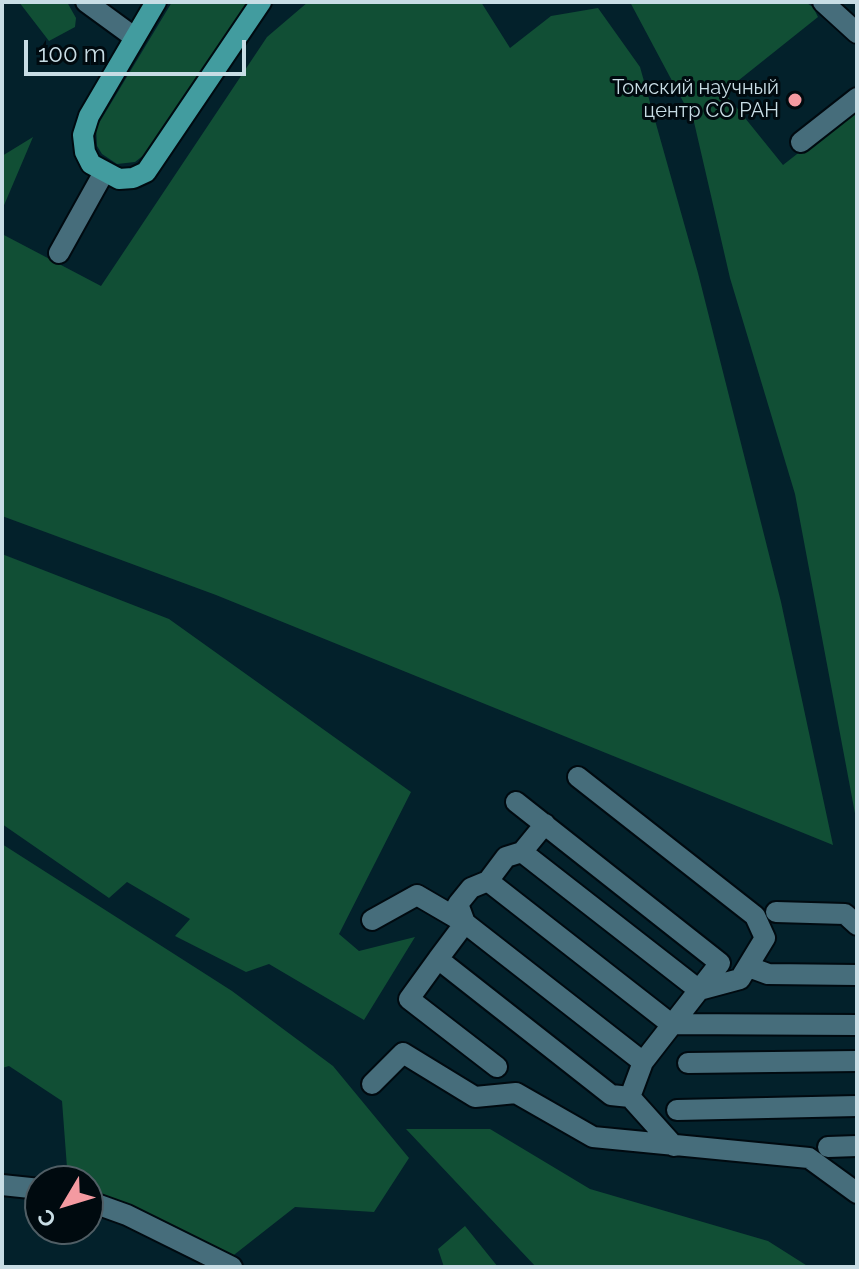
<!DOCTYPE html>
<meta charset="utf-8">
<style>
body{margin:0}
#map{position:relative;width:859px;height:1269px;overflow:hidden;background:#03212b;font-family:Raleway,sans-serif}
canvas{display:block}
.frame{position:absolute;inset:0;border:4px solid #c8dde5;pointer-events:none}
.north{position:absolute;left:24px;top:1165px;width:80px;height:80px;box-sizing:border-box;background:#000a0f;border:2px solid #505e65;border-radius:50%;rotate:232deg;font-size:22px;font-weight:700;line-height:32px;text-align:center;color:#c8dde5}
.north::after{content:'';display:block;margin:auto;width:28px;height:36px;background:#f49aa1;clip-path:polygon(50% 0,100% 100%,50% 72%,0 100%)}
.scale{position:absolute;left:24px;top:40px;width:222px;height:36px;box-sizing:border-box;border:4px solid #c8dde5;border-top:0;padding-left:10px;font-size:24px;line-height:28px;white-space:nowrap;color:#c8dde5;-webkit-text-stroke:6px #000a0f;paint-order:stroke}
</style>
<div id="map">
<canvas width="859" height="1269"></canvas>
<div class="frame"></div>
<div class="north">С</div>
<div class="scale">100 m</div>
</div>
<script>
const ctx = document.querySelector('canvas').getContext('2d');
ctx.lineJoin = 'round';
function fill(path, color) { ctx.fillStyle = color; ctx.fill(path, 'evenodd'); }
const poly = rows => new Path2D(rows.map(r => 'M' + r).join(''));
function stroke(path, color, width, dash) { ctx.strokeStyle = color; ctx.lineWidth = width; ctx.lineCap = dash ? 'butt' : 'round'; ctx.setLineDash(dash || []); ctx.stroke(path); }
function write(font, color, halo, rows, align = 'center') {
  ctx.font = font + ' Raleway,sans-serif'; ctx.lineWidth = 6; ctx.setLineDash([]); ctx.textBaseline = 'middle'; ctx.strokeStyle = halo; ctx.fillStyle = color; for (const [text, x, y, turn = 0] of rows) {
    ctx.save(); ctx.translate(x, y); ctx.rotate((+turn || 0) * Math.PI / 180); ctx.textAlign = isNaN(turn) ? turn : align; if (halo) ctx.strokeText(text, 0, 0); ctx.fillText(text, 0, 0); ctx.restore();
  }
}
fill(poly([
 [19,2,67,2,76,18,75,27,49,41],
 [172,2,248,2,149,151,135,162,117,164,102,154,97,146,96,128],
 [308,2,481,2,510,48,551,16,598,8,640,67,698,273,781,602,833,845,216,595,2,516,2,234,101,286,267,37],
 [630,2,805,2,813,7,818,17,724,92,783,165,857,107,857,824,795,494,730,278,694,122],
 [33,137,2,210,2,156],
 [2,554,169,619,411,792,339,934,359,951,415,937,364,1020,269,964,246,972,175,936,190,919,127,882,109,898,2,824],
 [2,844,232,991,333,1066,409,1158,374,1212,295,1207,230,1258,88,1195,88,1181,68,1181,62,1101,9,1066,2,1068],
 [406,1129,490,1129,590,1189,768,1241,809,1267,536,1267],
 [465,1226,498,1267,444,1267,438,1249]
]), '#114f35');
const minor = poly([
 [86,2,134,37],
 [823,2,857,33],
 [801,142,857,98],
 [59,253,103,174],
 [516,802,720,963,643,1062,630,1097,674,1146],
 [545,824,522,852,699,990,740,979,765,938,755,916,578,777],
 [488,881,671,1024,857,1025],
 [776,912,845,914,857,925],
 [372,920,417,895,465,923,643,1062],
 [465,923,438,959,611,1095,630,1097],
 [465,923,458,904,471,888,488,881,506,857,522,852],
 [438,959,409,999,497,1067],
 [749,967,768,974,857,975],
 [688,1063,857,1061],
 [372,1084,403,1053,475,1097,516,1093,593,1137,809,1158,857,1193],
 [677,1110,857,1106],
 [828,1147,857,1146],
 [2,1185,40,1189],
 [88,1201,127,1215,232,1267]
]);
const major = poly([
 [156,2,89,116,83,135,85,152,91,164,119,179,133,178,146,172,261,2]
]);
stroke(minor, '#000a10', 24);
stroke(major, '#000a10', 24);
stroke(minor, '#466d7b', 20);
stroke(major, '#429c9f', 20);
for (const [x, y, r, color] of [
 [795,100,8,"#f49aa1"]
]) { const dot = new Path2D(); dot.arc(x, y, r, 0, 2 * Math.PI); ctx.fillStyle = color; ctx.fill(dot); stroke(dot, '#000a0f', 3); }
write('20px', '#c8dde5', '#000a0f', [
 ["Томский научный",779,88],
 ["центр СО РАН",779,111]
], 'right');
</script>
